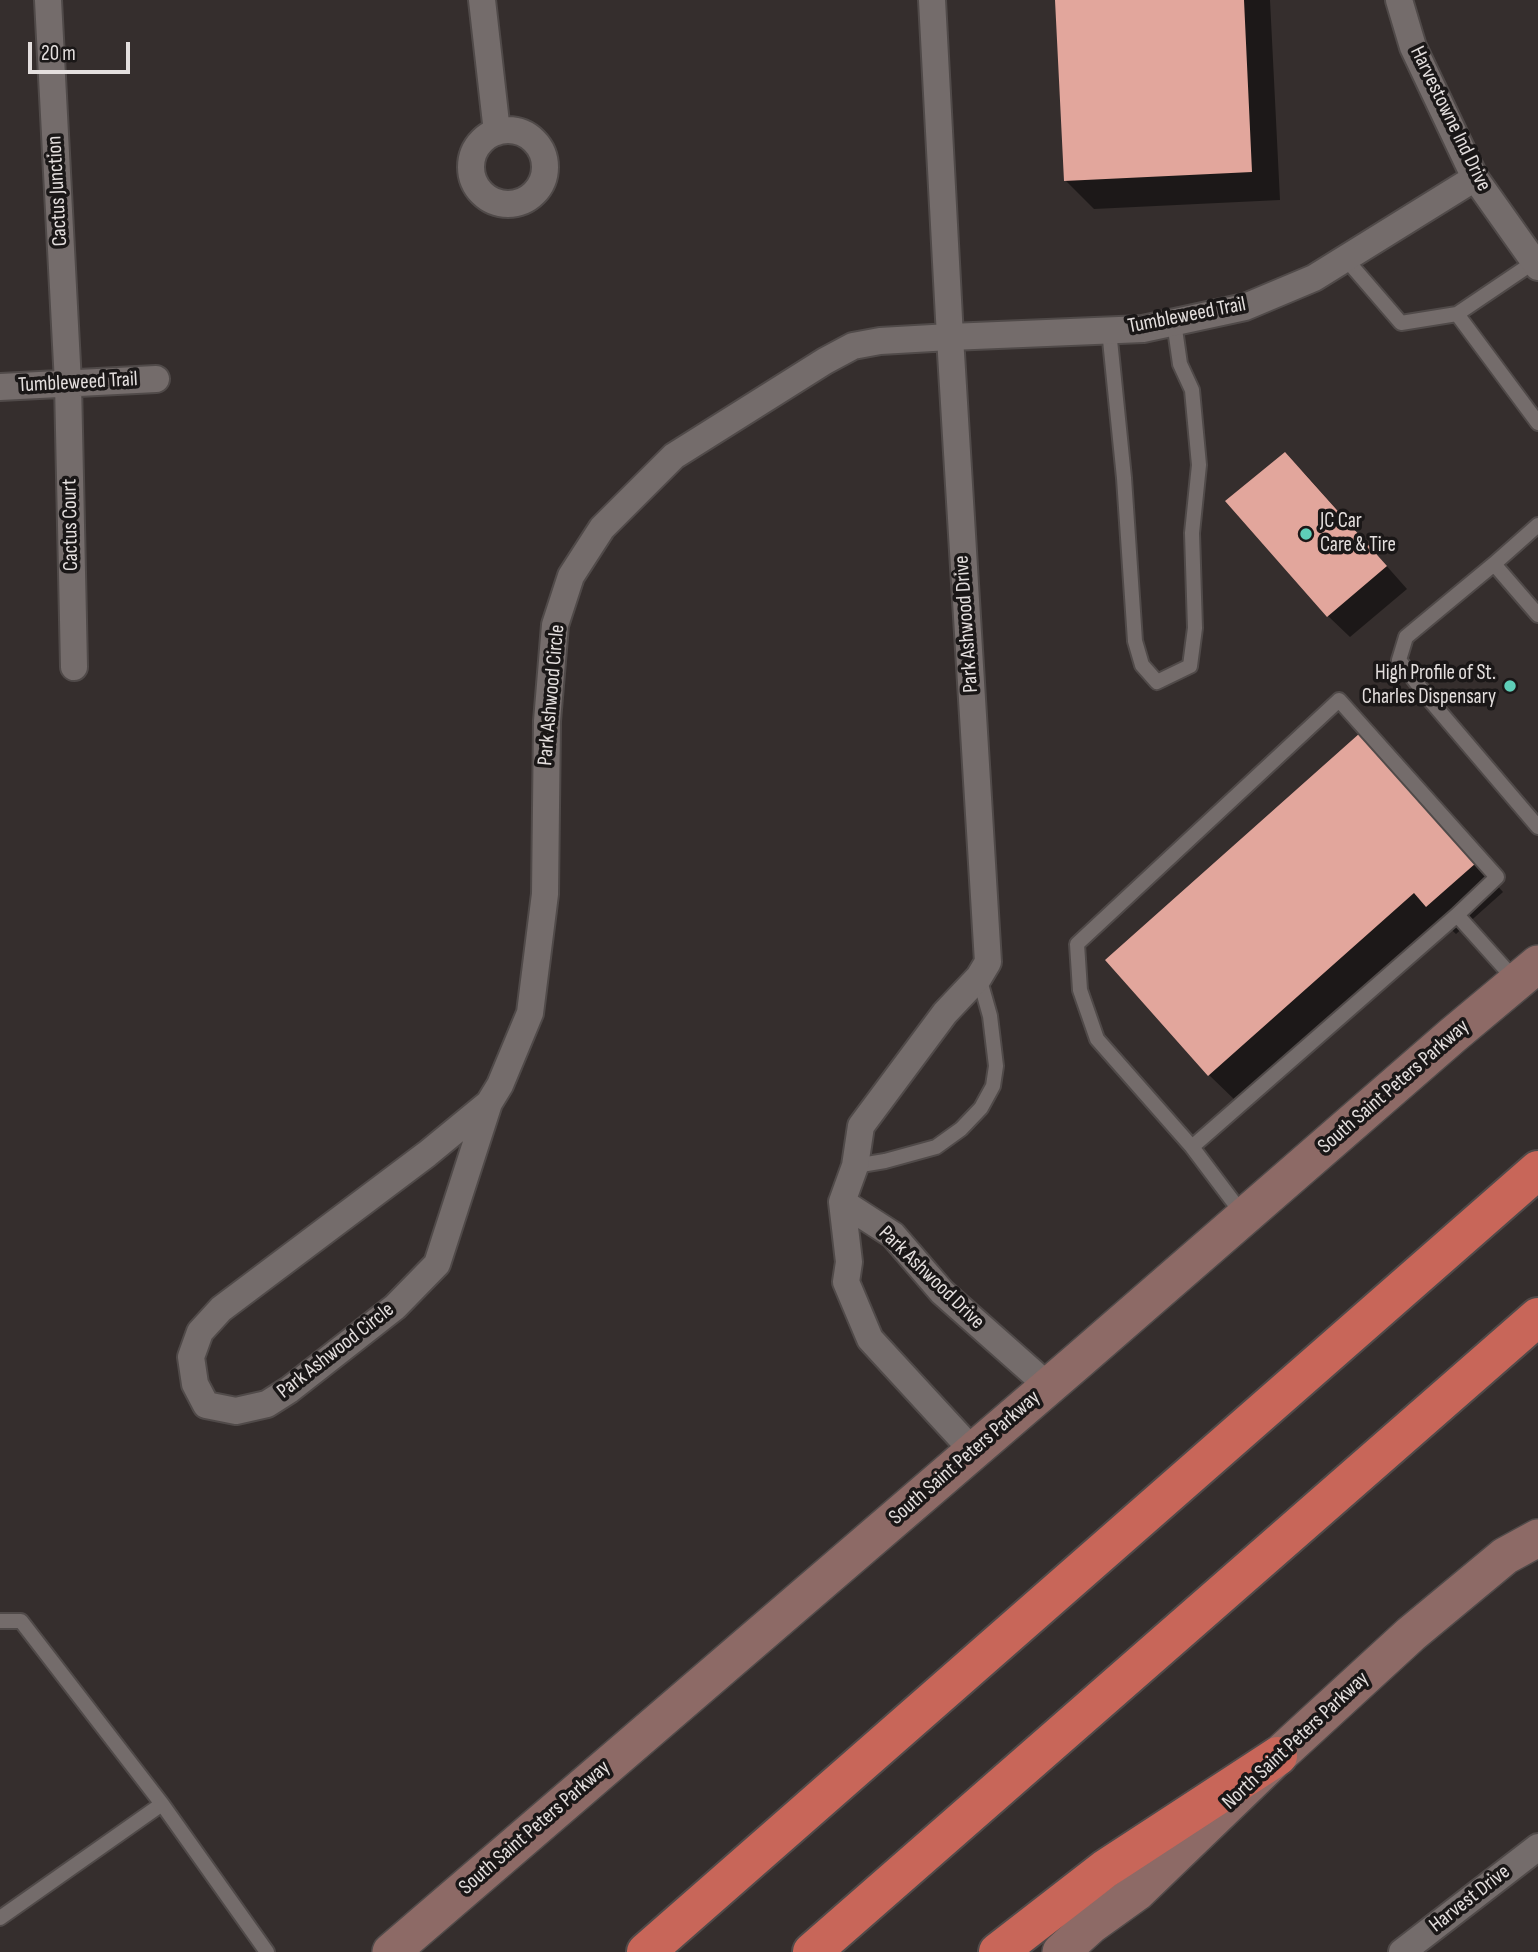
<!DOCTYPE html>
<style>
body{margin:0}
#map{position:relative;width:1538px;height:1952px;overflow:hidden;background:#352e2d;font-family:"Sofia Sans Condensed",sans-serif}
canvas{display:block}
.scale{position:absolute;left:28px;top:42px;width:102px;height:32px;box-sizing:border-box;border:4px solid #e4dfde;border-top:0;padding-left:9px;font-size:21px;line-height:24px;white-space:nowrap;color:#e4dfde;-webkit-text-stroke:5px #1a1717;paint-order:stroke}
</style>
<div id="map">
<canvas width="1538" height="1952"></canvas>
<div class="scale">20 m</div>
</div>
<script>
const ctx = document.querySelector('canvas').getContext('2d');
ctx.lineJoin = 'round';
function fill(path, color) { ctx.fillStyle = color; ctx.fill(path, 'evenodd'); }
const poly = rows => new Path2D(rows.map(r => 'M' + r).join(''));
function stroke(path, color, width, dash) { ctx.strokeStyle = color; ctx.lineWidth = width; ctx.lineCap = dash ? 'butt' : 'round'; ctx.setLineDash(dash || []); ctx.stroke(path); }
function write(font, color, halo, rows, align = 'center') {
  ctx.font = font + ' "Sofia Sans Condensed",sans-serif'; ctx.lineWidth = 7; ctx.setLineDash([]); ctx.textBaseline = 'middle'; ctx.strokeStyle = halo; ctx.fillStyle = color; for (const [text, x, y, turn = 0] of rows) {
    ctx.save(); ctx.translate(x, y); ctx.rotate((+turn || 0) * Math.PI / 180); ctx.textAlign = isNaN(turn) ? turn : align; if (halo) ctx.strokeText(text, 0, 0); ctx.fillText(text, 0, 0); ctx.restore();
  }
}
fill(poly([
 [1057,0,1270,0,1280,200,1094,209,1066,181],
 [1285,454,1307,476,1407,589,1350,637,1328,616],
 [1388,764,1503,892,1456,934,1442,921,1238,1103,1209,1075]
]), '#0007');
fill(poly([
 [1055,0,1244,0,1252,172,1064,181],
 [1285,452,1387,566,1327,617,1225,501],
 [1360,733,1476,863,1426,907,1414,893,1208,1076,1105,960]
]), '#e2a69c');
const lane = poly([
 [1345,258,1401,323,1457,314],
 [1534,262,1457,314,1538,423],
 [1109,330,1124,478,1135,641,1142,665,1157,682,1190,666,1195,628,1192,533,1199,465,1192,390,1180,364,1174,322],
 [1538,525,1494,564,1538,615],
 [1494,564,1406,637,1399,660,1429,699,1538,827],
 [1457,915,1517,982],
 [1192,1147,1457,915,1497,877,1339,700,1077,944,1080,990,1097,1039,1192,1147,1244,1216],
 [855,1166,885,1161,936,1147,961,1129,981,1108,993,1086,996,1066,990,1016,979,977],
 [0,1621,21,1621,162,1804,267,1952],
 [0,1918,162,1804]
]);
const street = poly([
 [48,0,68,383,74,667],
 [482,0,497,132],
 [932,0,950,337,988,962,979,977,945,1013,861,1126,855,1166,842,1202,849,1262,846,1282,870,1339,973,1451],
 [1399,0,1413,47,1475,178,1538,267],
 '471 167a37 37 0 1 1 74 0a37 37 0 1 1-74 0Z',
 [0,387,156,379],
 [489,1103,437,1264,395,1307,289,1390,267,1404,236,1411,206,1405,195,1384,191,1357,200,1332,221,1309,427,1154,489,1103,500,1085,530,1013,545,894,547,721,555,625,571,576,602,528,674,456,825,361,853,346,880,341,950,337,1143,329,1245,307,1314,278,1475,178],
 [842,1202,893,1235,942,1292,1048,1386],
 [1402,1952,1538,1847]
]);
const secondary = poly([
 [391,1952,1078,1361,1453,1035,1538,964],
 [1061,1952,1091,1925,1137,1892,1278,1756,1411,1634,1505,1556,1538,1538]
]);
const highway = poly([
 [646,1952,1538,1170],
 [812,1952,1538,1317],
 [998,1952,1105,1869,1278,1756]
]);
stroke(lane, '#504a49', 18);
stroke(street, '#504a49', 30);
stroke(secondary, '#504a49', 40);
stroke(highway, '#504a49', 42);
stroke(lane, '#746c6b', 14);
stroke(street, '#746c6b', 26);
stroke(secondary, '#8d6a66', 37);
stroke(highway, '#c86659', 38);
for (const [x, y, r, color] of [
 [1306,534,7,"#5eceb8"],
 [1510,686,7,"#5eceb8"]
]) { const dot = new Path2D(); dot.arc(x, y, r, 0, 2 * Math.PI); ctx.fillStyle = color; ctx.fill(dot); stroke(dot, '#1a1717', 2.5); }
write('21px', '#e4dfde', '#1a1717', [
 ["Harvestowne Ind Drive",1450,119,64],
 ["Cactus Junction",58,191,-93],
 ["Tumbleweed Trail",1187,316,-11],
 ["Tumbleweed Trail",78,383,-3],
 ["Cactus Court",71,525,-91],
 ["Park Ashwood Drive",967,624,-94],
 ["Park Ashwood Circle",552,695,-85],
 ["South Saint Peters Parkway",1394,1087,-41],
 ["Park Ashwood Drive",931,1278,44],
 ["Park Ashwood Circle",336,1351,-38],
 ["South Saint Peters Parkway",965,1458,-41],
 ["North Saint Peters Parkway",1296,1741,-43],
 ["South Saint Peters Parkway",535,1828,-41],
 ["Harvest Drive",1470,1899,-38]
]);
write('21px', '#e4dfde', '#1a1717', [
 ["JC Car",1320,522],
 ["Care & Tire",1320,546],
 ["High Profile of St.",1496,674,"right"],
 ["Charles Dispensary",1496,698,"right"]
], 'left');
</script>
